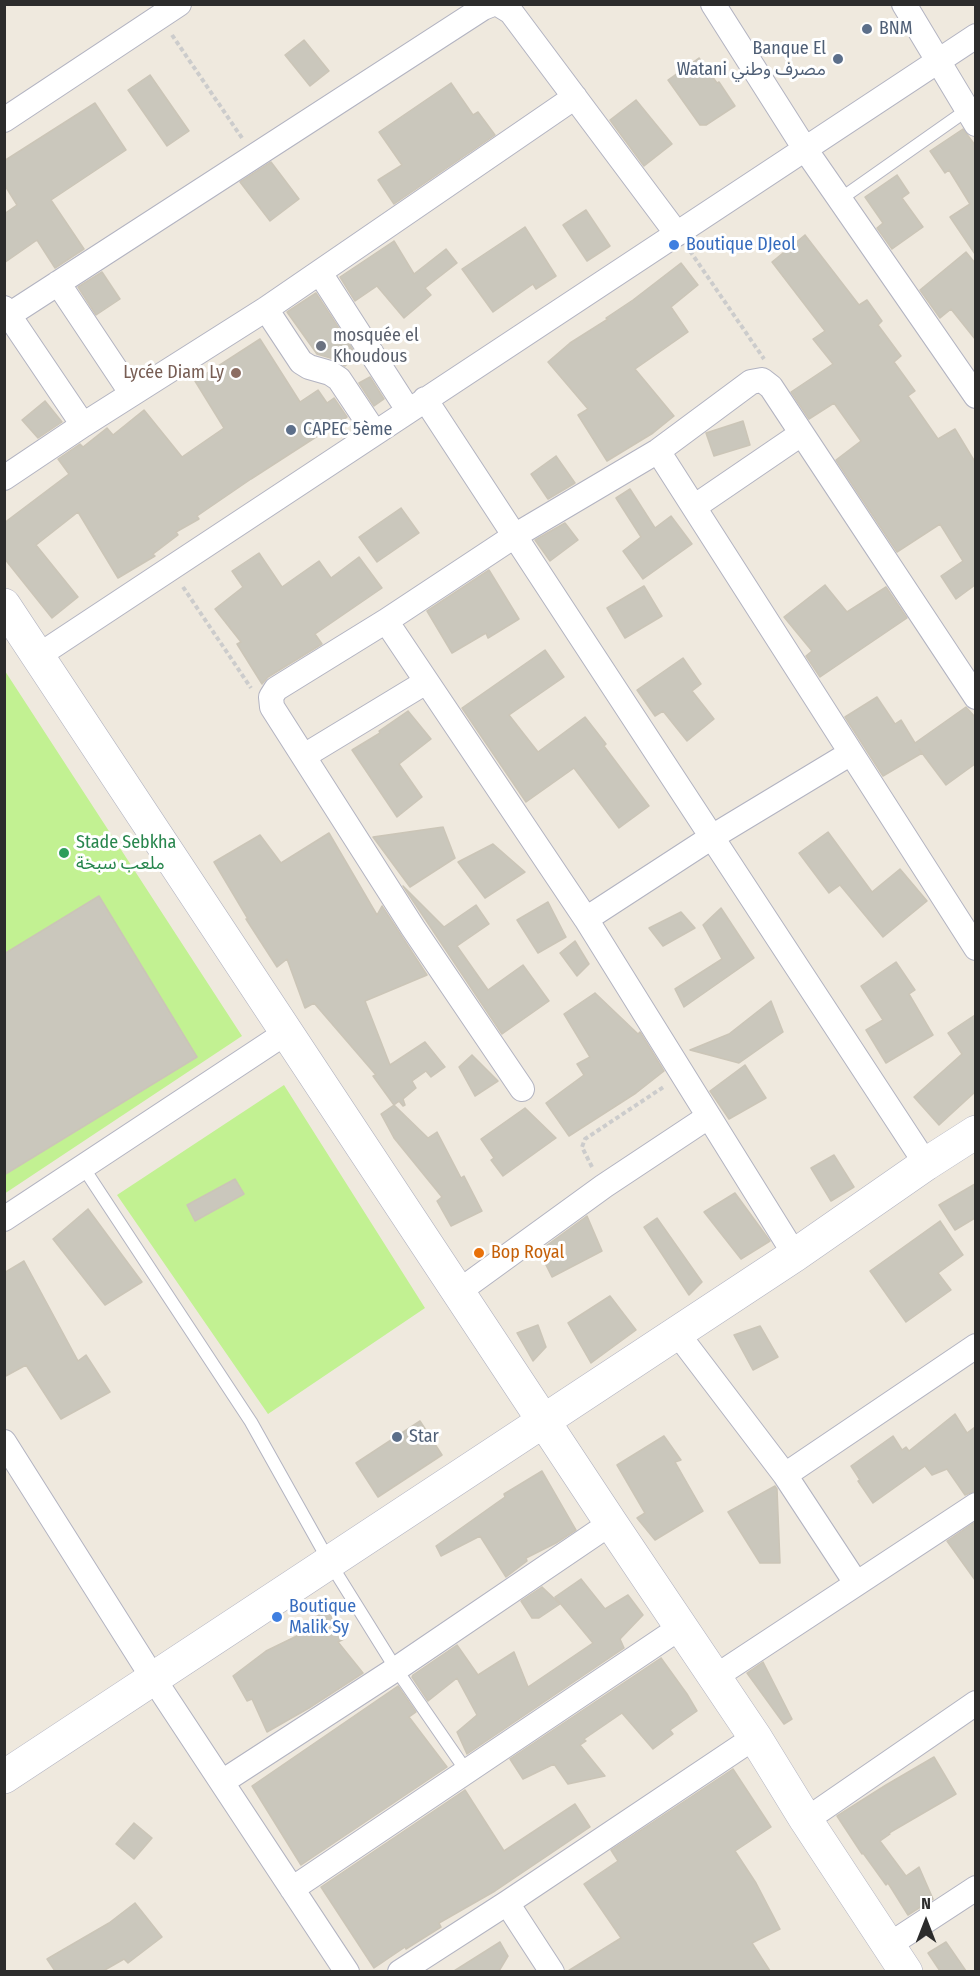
<!DOCTYPE html>
<meta charset="utf-8">
<style>
body{margin:0}
#map{position:relative;width:980px;height:1976px;overflow:hidden;background:#efe9de;font-family:"Fira Sans Condensed",sans-serif}
canvas{display:block}
.frame{position:absolute;inset:0;border:6px solid #2c2c2c;pointer-events:none}
.north{position:absolute;left:896px;top:1892px;width:60px;height:60px;-webkit-text-stroke:4px #fff;paint-order:stroke;rotate:0deg;font-size:16px;font-weight:700;line-height:24px;text-align:center;color:#2c2c2c}
.north::after{content:'';display:block;margin:auto;width:21px;height:27px;background:#2c2c2c;clip-path:polygon(50% 0,100% 100%,50% 72%,0 100%)}
</style>
<div id="map">
<canvas width="980" height="1976"></canvas>
<div class="frame"></div>
<div class="north">N</div>
</div>
<script>
const ctx = document.querySelector('canvas').getContext('2d');
ctx.lineJoin = 'round';
function fill(path, color) { ctx.fillStyle = color; ctx.fill(path, 'evenodd'); }
const poly = rows => new Path2D(rows.map(r => 'M' + r).join(''));
function stroke(path, color, width, dash) { ctx.strokeStyle = color; ctx.lineWidth = width; ctx.lineCap = dash ? 'butt' : 'round'; ctx.setLineDash(dash || []); ctx.stroke(path); }
function write(font, color, halo, rows, align = 'center') {
  ctx.font = font + ' "Fira Sans Condensed","Noto Sans Arabic",sans-serif'; ctx.lineWidth = 6; ctx.setLineDash([]); ctx.textBaseline = 'middle'; ctx.strokeStyle = halo; ctx.fillStyle = color; for (const [text, x, y, turn = 0] of rows) {
    ctx.save(); ctx.translate(x, y); ctx.rotate((+turn || 0) * Math.PI / 180); ctx.textAlign = isNaN(turn) ? turn : align; if (halo) ctx.strokeText(text, 0, 0); ctx.fillText(text, 0, 0); ctx.restore();
  }
}
fill(poly([
 [5,671,242,1036,4,1194],
 [284,1085,425,1308,268,1414,117,1195]
]), '#c2f192');
const building = poly([
 [304,40,329,71,310,86,285,55,304,40],
 [699,58,717,83,719,82,735,106,706,125,700,125,668,80,699,58],
 [150,75,189,131,167,146,128,90,150,75],
 [451,83,473,115,478,112,495,135,394,204,378,180,402,165,379,132,451,83],
 [636,100,672,144,644,166,610,120,636,100],
 [95,103,126,150,51,200,84,249,55,268,37,240,4,263,4,214,17,205,4,184,4,161,95,103],
 [963,129,975,145,975,254,950,217,970,204,949,170,945,173,930,151,963,129],
 [271,162,299,199,270,221,240,182,271,162],
 [897,175,909,193,902,198,923,227,892,249,877,228,883,223,865,197,897,175],
 [586,210,610,246,587,261,563,225,586,210],
 [525,227,556,276,536,289,533,284,493,312,462,269,525,227],
 [805,235,859,305,867,300,882,321,878,325,901,356,894,362,915,391,908,396,938,439,955,429,975,462,975,585,956,599,941,576,963,561,940,524,897,552,836,460,861,441,834,403,809,419,791,392,833,364,813,339,825,331,772,262,805,235],
 [394,241,414,274,446,249,457,263,425,288,431,295,404,318,377,286,355,301,340,277,394,241],
 [966,252,975,263,975,339,951,309,940,318,920,290,966,252],
 [681,263,698,285,671,307,688,332,635,369,674,416,653,433,607,461,578,415,588,409,548,362,570,343,608,319,606,318,633,300,681,263],
 [102,272,120,299,96,315,78,287,102,272],
 [316,293,357,356,345,366,334,359,317,354,287,312,316,293],
 [260,339,300,402,318,390,327,403,334,398,347,417,251,479,197,516,199,519,176,532,178,535,153,554,155,556,118,578,78,512,36,545,78,597,52,618,4,558,4,523,69,474,58,459,80,444,83,447,107,428,113,435,144,410,182,457,224,428,195,381,260,339],
 [370,377,384,399,374,406,359,383,370,377],
 [45,401,62,422,38,438,22,420,45,401],
 [743,421,750,445,714,456,706,433,743,421],
 [556,456,575,483,548,499,531,474,556,456],
 [630,489,655,528,671,516,692,544,643,579,623,551,641,537,616,498,630,489],
 [401,508,419,533,377,562,359,537,401,508],
 [565,523,578,540,550,561,535,540,565,523],
 [259,553,282,587,319,561,331,578,359,557,382,588,315,634,322,644,268,677,262,684,237,644,241,642,215,609,243,587,232,571,259,553],
 [489,570,519,619,488,638,486,633,452,653,427,611,489,570],
 [825,585,847,612,886,587,907,618,820,677,806,656,812,651,784,617,825,585],
 [644,586,662,616,625,638,607,608,644,586],
 [545,650,564,677,509,715,538,752,585,717,606,744,604,746,649,806,619,828,574,768,526,802,462,708,545,650],
 [683,658,701,684,692,691,714,719,687,741,663,711,655,716,637,690,683,658],
 [877,697,895,724,901,720,915,743,966,707,975,717,975,764,946,785,919,749,922,753,883,776,845,717,877,697],
 [408,711,431,739,399,764,422,797,397,817,352,750,380,733,379,731,408,711],
 [443,827,455,858,410,887,373,837,443,827],
 [828,832,872,892,900,869,927,901,883,937,840,885,829,893,799,853,828,832],
 [329,833,377,915,382,906,427,975,365,1001,390,1065,425,1042,445,1067,431,1077,426,1071,412,1081,416,1088,403,1099,405,1105,403,1106,399,1101,394,1105,373,1076,376,1075,314,1003,305,1008,287,959,277,967,246,919,248,919,214,862,260,835,281,863,329,833],
 [493,844,525,872,485,898,458,862,493,844],
 [403,886,444,927,476,905,489,924,457,946,488,990,523,965,549,1001,502,1034,403,886],
 [99,896,197,1057,4,1175,4,954,99,896],
 [548,902,566,937,538,953,517,920,548,902],
 [721,908,754,958,684,1007,675,989,722,959,703,925,721,908],
 [681,912,695,928,663,946,649,928,681,912],
 [575,941,589,964,577,976,560,953,575,941],
 [896,962,915,990,909,994,933,1035,886,1063,866,1030,883,1020,861,986,896,962],
 [595,993,638,1034,640,1032,664,1071,636,1093,569,1136,546,1103,584,1075,577,1064,590,1057,564,1014,595,993],
 [771,1001,783,1032,739,1063,690,1050,729,1034,771,1001],
 [975,1015,975,1092,939,1125,914,1097,962,1054,948,1033,975,1015],
 [472,1055,498,1081,475,1096,459,1067,472,1055],
 [745,1065,766,1098,729,1119,710,1091,745,1065],
 [394,1105,428,1138,437,1132,461,1178,464,1176,482,1211,451,1226,437,1201,442,1197,394,1138,381,1114,394,1105],
 [525,1108,556,1138,503,1176,491,1160,494,1158,481,1139,525,1108],
 [834,1155,854,1187,831,1201,811,1168,834,1155],
 [235,1179,244,1194,195,1221,187,1205,235,1179],
 [975,1184,975,1218,955,1230,939,1205,975,1184],
 [735,1193,770,1241,741,1259,704,1212,735,1193],
 [88,1209,142,1282,105,1305,53,1239,88,1209],
 [587,1216,602,1251,552,1277,539,1251,587,1216],
 [657,1218,702,1282,689,1295,644,1227,657,1218],
 [940,1221,963,1255,938,1273,951,1290,906,1322,870,1271,940,1221],
 [24,1261,78,1361,86,1355,110,1392,61,1419,26,1365,4,1377,4,1273,24,1261],
 [610,1296,636,1330,591,1363,568,1323,610,1296],
 [538,1325,546,1347,533,1361,517,1333,538,1325],
 [760,1326,778,1357,753,1370,734,1335,760,1326],
 [955,1414,967,1433,975,1427,975,1491,965,1495,947,1469,932,1475,925,1466,873,1503,858,1481,860,1480,851,1466,893,1436,902,1450,906,1447,909,1451,955,1414],
 [420,1421,442,1455,378,1497,356,1463,420,1421],
 [664,1436,681,1460,675,1462,703,1511,655,1540,637,1518,645,1513,617,1465,664,1436],
 [542,1471,576,1530,556,1543,526,1558,527,1561,506,1577,480,1536,441,1556,436,1546,505,1497,504,1494,542,1471],
 [775,1486,777,1489,780,1563,760,1563,728,1512,775,1486],
 [975,1522,975,1580,947,1541,975,1522],
 [581,1579,605,1609,628,1595,643,1615,620,1639,624,1648,467,1754,457,1732,477,1715,457,1678,428,1701,412,1677,413,1675,457,1645,478,1675,514,1652,528,1687,593,1643,555,1597,581,1579],
 [542,1587,560,1604,539,1618,532,1618,521,1601,542,1587],
 [327,1610,344,1639,338,1642,363,1673,309,1708,267,1732,252,1699,247,1701,233,1676,266,1651,303,1633,299,1628,327,1610],
 [661,1658,687,1694,697,1711,670,1730,673,1734,653,1749,622,1713,584,1739,586,1741,580,1745,605,1776,568,1784,554,1764,523,1779,510,1759,661,1658],
 [763,1662,792,1719,784,1724,747,1673,763,1662],
 [398,1686,416,1712,409,1717,447,1767,301,1865,252,1786,398,1686],
 [934,1757,956,1794,889,1833,890,1834,880,1841,906,1876,919,1867,933,1899,908,1915,888,1883,886,1885,863,1853,862,1854,837,1816,886,1785,934,1757],
 [733,1769,771,1827,735,1851,756,1883,780,1929,752,1943,770,1971,568,1971,621,1938,584,1884,618,1861,611,1850,733,1769],
 [465,1790,504,1851,575,1804,590,1827,495,1891,439,1923,441,1927,406,1949,405,1947,374,1968,321,1887,465,1790],
 [134,1823,152,1838,134,1859,116,1844,134,1823],
 [135,1903,162,1937,128,1963,124,1959,103,1971,55,1971,47,1959,109,1923,135,1903],
 [500,1942,508,1956,499,1971,454,1971,500,1942],
 [946,1942,966,1971,940,1971,928,1953,946,1942]
]);
fill(building, '#cac7bc');
stroke(building, '#cbc5b7', 1.5);
const lane = poly([
 [839,200,967,110],
 [83,1167,251,1422,330,1563,396,1669,467,1772]
]);
const street = poly([
 [498,4,511,12,677,234],
 [713,4,805,149,976,396],
 [904,4,976,124],
 [4,120,179,4],
 [320,273,408,410],
 [58,283,132,394],
 [4,308,83,425],
 [266,309,301,362,309,367,330,373,339,379,375,433],
 [9,315,483,8,493,4],
 [425,399,926,1164],
 [658,451,976,948],
 [4,478,83,425,266,309,575,97],
 [694,507,801,434],
 [386,621,586,919,795,1255],
 [38,656,976,36],
 [304,756,426,682],
 [586,919,712,837,851,753],
 [522,1089,413,928,272,707,271,697,276,689,386,621,516,535,658,451,751,382,762,380,771,387,976,697],
 [4,1219,287,1032],
 [458,1292,604,1186,708,1117],
 [677,1333,785,1475,856,1583],
 [4,1442,153,1678,347,1972],
 [785,1475,976,1346],
 [715,1677,976,1505],
 [222,1782,396,1669,611,1523],
 [806,1820,976,1703],
 [292,1889,681,1627],
 [507,1903,552,1972],
 [889,1945,976,1888],
 [400,1972,507,1903,755,1737]
]);
const secondary = poly([
 [4,605,611,1523,755,1737,806,1820,906,1972],
 [4,1777,795,1255,926,1164,976,1132]
]);
stroke(lane, '#b2b3c1', 14);
stroke(street, '#b2b3c1', 26);
stroke(secondary, '#b2b3c1', 34);
stroke(poly([
 [172,35,242,138],
 [690,251,764,359],
 [183,587,251,688],
 [592,1167,582,1147,585,1139,665,1086]
]), '#ccc', 4, [4.5, 3]);
stroke(lane, '#fff', 12);
stroke(street, '#fff', 24);
stroke(secondary, '#fff', 33);
for (const [x, y, r, color] of [
 [867,29,6,"#5c6f8a"],
 [838,59,6,"#5c6f8a"],
 [674,245,6,"#3f7fe0"],
 [321,346,6,"#6b7280"],
 [236,373,6,"#8d6e63"],
 [291,430,6,"#5c6f8a"],
 [64,853,6,"#2e9e5b"],
 [479,1253,6,"#e8710a"],
 [397,1437,6,"#5c6f8a"],
 [277,1617,6,"#3f7fe0"]
]) { const dot = new Path2D(); dot.arc(x, y, r, 0, 2 * Math.PI); ctx.fillStyle = color; ctx.fill(dot); stroke(dot, '#fff', 2); }
write('18px', '#4e5e75', '#fff', [
 ["BNM",879,29],
 ["Banque El",826,49,"right"],
 ["Watani مصرف وطني",826,70,"right"],
 ["CAPEC 5ème",303,430],
 ["Star",409,1437]
], 'left');
write('18px', '#366cbe', '#fff', [
 ["Boutique DJeol",686,245],
 ["Boutique",289,1607],
 ["Malik Sy",289,1628]
], 'left');
write('18px', '#5b616d', '#fff', [
 ["mosquée el",333,336],
 ["Khoudous",333,357]
], 'left');
write('18px', '#785e54', '#fff', [
 ["Lycée Diam Ly",224,373]
], 'right');
write('18px', '#27864d', '#fff', [
 ["Stade Sebkha",76,843],
 ["ملعب سبخة",76,864]
], 'left');
write('18px', '#c56008', '#fff', [
 ["Bop Royal",491,1253]
], 'left');
</script>
